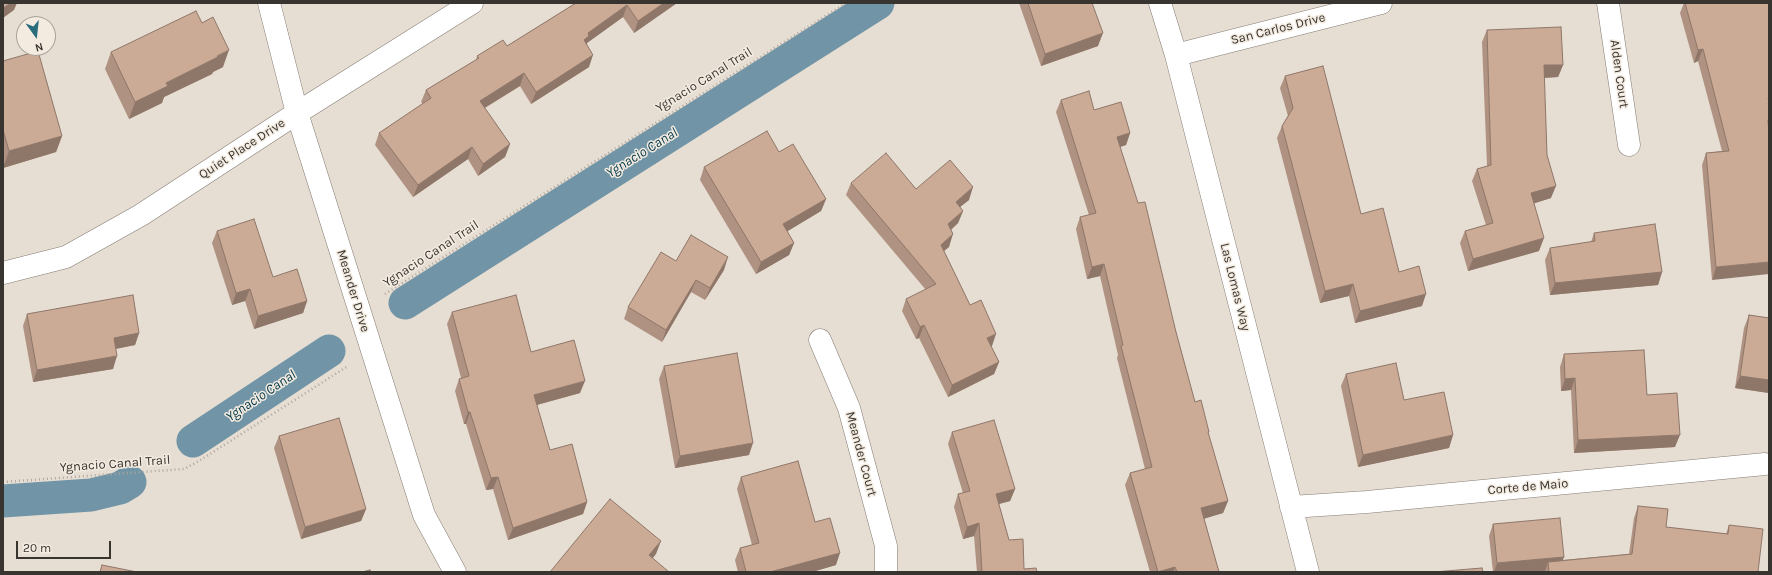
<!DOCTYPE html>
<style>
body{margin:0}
#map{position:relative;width:1772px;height:575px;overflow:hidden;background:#e6ddd3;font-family:Karla,sans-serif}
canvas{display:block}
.frame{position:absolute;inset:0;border:4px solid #383531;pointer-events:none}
.north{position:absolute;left:16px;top:16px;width:40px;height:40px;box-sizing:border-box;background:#f3ebe0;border:1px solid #a8a29a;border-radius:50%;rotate:165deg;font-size:11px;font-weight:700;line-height:16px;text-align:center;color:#383531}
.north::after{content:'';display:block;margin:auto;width:14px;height:18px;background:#296d7d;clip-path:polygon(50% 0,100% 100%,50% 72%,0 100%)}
.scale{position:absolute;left:16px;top:541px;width:95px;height:18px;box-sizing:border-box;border:2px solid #383531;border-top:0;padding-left:5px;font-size:12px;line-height:14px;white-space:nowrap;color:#383531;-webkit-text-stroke:3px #f3ebe0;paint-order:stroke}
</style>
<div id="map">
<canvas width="1772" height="575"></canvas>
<div class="frame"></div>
<div class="north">N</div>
<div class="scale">20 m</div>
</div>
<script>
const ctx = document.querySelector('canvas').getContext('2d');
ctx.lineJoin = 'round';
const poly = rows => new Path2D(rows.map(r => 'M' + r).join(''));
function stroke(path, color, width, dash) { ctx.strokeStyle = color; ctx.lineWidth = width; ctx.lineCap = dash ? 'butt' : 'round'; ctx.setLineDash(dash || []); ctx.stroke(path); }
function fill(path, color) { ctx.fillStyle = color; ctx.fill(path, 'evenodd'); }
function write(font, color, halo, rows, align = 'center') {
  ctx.font = font + ' Karla,sans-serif'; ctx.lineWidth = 3; ctx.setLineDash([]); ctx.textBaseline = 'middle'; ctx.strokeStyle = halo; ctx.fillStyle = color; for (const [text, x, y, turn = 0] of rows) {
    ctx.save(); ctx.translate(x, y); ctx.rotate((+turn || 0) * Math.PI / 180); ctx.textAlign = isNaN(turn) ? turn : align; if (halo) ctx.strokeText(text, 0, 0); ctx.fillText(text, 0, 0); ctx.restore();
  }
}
stroke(poly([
 [405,303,878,3],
 [193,441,329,351],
 [3,501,91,495,120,488,130,482]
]), '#7195a6', 33);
const street = poly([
 [269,3,297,113,424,515,455,572],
 [1160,3,1176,55,1308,572],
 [1608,3,1629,145],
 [1176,55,1381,3],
 [3,273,66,257,141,215,297,113,472,3],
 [820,340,849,408,886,546,886,572],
 [1291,507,1367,502,1765,464]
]);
stroke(street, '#857d74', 23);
stroke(poly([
 [385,294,846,3],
 [3,482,184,469,199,461,348,366]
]), '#aea69e', 2.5, [1, 3]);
stroke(street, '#fff', 22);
fill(poly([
 [576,3,677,3,634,33,623,17,587,43,589,67,531,104,520,86,485,108,510,144,505,157,478,176,468,159,413,197,375,145,379,133,423,104,421,102,426,90,476,60,477,56,507,46],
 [1019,3,1092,3,1098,46,1041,66],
 [1684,3,1769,3,1769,131,1712,280,1702,165,1706,153,1722,151,1698,61,1694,63,1680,13],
 [1487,30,1563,65,1558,77,1544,78,1547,155,1551,198,1534,203,1539,251,1468,271,1460,243,1465,231,1486,225,1472,181,1477,169,1487,166,1482,42],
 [111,52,223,67,213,72,212,74,164,97,162,103,129,119,105,69],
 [3,61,62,136,56,152,3,168],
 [1285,76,1361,214,1422,306,1355,323,1349,296,1320,303,1277,138,1282,126,1288,116,1280,88],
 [1061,100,1094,110,1130,133,1126,145,1120,147,1176,332,1195,402,1208,434,1228,501,1223,513,1204,518,1219,572,1150,572,1125,485,1130,473,1145,469,1117,358,1118,355,1100,276,1087,279,1076,229,1080,217,1089,215,1056,112],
 [779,152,826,199,821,211,787,231,794,243,789,255,756,274,700,180,704,167],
 [851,183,916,189,969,200,960,207,963,211,958,223,951,230,949,247,944,251,970,305,992,346,991,346,999,362,994,374,948,397,919,338,916,339,902,311,906,299,926,290,846,195],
 [217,231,273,277,307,301,303,313,254,329,245,301,232,305,212,243],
 [1594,233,1662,272,1658,285,1550,295,1545,260,1550,248,1591,242],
 [676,261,724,270,705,300,691,292,662,342,624,319,628,307],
 [452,312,531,352,580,393,537,405,550,450,587,502,583,514,508,540,493,489,486,490,466,424,464,424,455,391,459,379,461,378,447,324],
 [27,314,139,333,135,345,116,349,113,369,33,382,23,326],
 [1749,315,1769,318,1769,393,1735,388,1744,328],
 [1564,354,1647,395,1675,447,1574,453,1571,390,1561,391,1560,367],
 [664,366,749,455,675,468,659,379],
 [1346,374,1404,400,1453,435,1449,448,1358,467,1341,386],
 [952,432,1015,489,1010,501,999,504,1009,540,1024,569,1037,572,977,572,974,536,963,539,954,507,958,494,963,493,948,444],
 [279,436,366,509,361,521,301,539,274,448],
 [741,477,815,522,836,565,812,572,738,572,735,560,740,548,752,545,737,489],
 [1638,506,1666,527,1726,534,1729,525,1758,572,1544,572,1545,571,1533,572,1493,572,1489,536,1493,524,1563,560,1629,554,1634,518]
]), '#af9281');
fill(poly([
 [11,3,17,3,14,10,3,18,3,8],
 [664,3,677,3,634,33,638,21],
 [627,5,623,17,587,43,585,48,584,40,588,33],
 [1103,33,1098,46,1041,66,1045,54],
 [1703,49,1698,61,1694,63,1698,50],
 [229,50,223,67,213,72,212,74,164,97,162,103,129,119,135,102,166,83],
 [593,55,589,67,531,104,536,92],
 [1544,65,1563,65,1558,77,1539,78],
 [524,73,520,86,476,113,480,101],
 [1130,133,1126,145,1113,149,1117,137],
 [62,136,56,152,3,168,9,151],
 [510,144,505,157,478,176,483,164],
 [472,147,468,159,413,197,418,185],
 [1556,186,1551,198,1526,206,1531,193],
 [973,187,969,200,951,214,956,202],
 [826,199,821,211,778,237,783,224],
 [963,211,958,223,944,236,948,224],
 [953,234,949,247,936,257,941,245],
 [1544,238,1539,251,1468,271,1473,259],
 [794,243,789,255,756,274,761,262],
 [728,257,724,270,705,300,710,288],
 [1769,262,1769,274,1712,280,1716,267],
 [1104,264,1100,276,1087,279,1092,267],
 [1662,272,1658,285,1550,295,1555,283],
 [696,280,691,292,662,342,666,330],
 [1353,284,1349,296,1320,303,1325,291],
 [250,289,245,301,232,305,236,293],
 [1426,294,1422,306,1355,323,1360,311],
 [307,301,303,313,254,329,258,316],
 [924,325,919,338,916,339,920,327],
 [139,333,135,345,109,350,114,338],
 [996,334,992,346,983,350,987,338],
 [117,356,113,369,33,382,37,370],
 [999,362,994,374,948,397,952,385],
 [1740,376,1769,380,1769,393,1735,388],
 [1575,378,1571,390,1561,391,1565,379],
 [585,381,580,393,529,407,534,395],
 [468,412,470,412,466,424,464,424],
 [1453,435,1449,448,1358,467,1363,455],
 [1680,435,1675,447,1574,453,1578,440],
 [753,443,749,455,675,468,680,456],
 [498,477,493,489,486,490,491,478],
 [1015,489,1010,501,991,506,996,494],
 [1228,501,1223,513,1197,521,1201,508],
 [587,502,583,514,508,540,513,528],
 [366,509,361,521,301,539,305,527],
 [979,523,974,536,963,539,967,527],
 [661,541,656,554,645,568,649,555],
 [840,553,836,565,812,572,770,572],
 [1564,557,1560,569,1548,562,1545,571,1533,572,1494,572,1497,563],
 [1175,567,1173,572,1158,572]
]), '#8e7769');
const building = poly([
 [3,3,11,3,3,8,3,3],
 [576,3,664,3,638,21,627,5,588,33,589,36,584,40,593,55,536,92,524,73,480,101,510,144,483,164,472,147,418,185,379,133,431,98,426,90,479,58,477,56,503,40,507,46,576,3],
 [1028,3,1092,3,1103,33,1045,54,1028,3],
 [1685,3,1769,3,1769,97,1768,98,1769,101,1769,120,1768,120,1769,135,1769,262,1716,267,1706,153,1729,151,1703,49,1698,50,1685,3],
 [196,11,202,23,213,17,229,50,217,56,218,57,166,83,168,86,135,102,111,52,196,11],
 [1561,27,1563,65,1544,65,1547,155,1556,186,1531,193,1544,238,1473,259,1465,231,1493,223,1477,169,1491,165,1487,30,1561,27],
 [38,51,62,136,9,151,3,130,3,61,38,51],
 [1323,66,1361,214,1383,208,1399,272,1419,266,1426,294,1360,311,1353,284,1325,291,1282,126,1293,108,1285,76,1323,66],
 [1089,91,1094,110,1121,102,1130,133,1117,137,1138,203,1145,202,1176,332,1195,402,1201,400,1209,432,1208,432,1228,501,1201,508,1219,572,1177,572,1175,567,1158,572,1130,473,1152,467,1121,346,1123,345,1104,264,1092,267,1080,217,1096,213,1061,100,1089,91],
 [767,131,779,152,793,144,826,199,783,224,794,243,761,262,704,167,767,131],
 [886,153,916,189,950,160,973,187,956,202,963,211,948,224,953,234,941,245,970,305,981,300,996,334,987,338,999,362,952,385,924,325,920,327,906,299,936,284,851,183,886,153],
 [254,219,273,277,297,269,307,301,258,316,250,289,236,293,217,231,254,219],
 [1655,224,1662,272,1555,283,1550,248,1595,241,1594,233,1655,224],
 [691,235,728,257,710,288,696,280,666,330,628,307,661,252,676,261,691,235],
 [133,295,139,333,114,338,117,356,37,370,27,314,133,295],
 [516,295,531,352,574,340,585,381,534,395,550,450,572,444,587,502,513,528,498,477,491,478,470,412,468,412,459,379,469,376,452,312,516,295],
 [1749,315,1769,318,1769,380,1740,376,1749,315],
 [1644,350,1647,395,1677,393,1680,435,1578,440,1575,378,1565,379,1564,354,1644,350],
 [737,353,753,443,680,456,664,366,737,353],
 [1396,363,1404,400,1444,392,1453,435,1363,455,1346,374,1396,363],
 [339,418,366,509,305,527,279,436,339,418],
 [994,420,1015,489,996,494,1009,540,1023,539,1024,569,1036,568,1037,572,982,572,979,523,967,527,958,494,970,491,952,432,994,420],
 [798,461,815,522,830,518,840,553,770,572,746,572,740,548,759,543,741,477,798,461],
 [610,499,661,541,649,555,669,572,550,572,610,499],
 [1638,506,1668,509,1666,527,1728,534,1729,525,1763,529,1758,572,1549,572,1548,562,1632,554,1638,506],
 [1560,518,1564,557,1497,563,1493,524,1560,518],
 [102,565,137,572,100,572,102,565],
 [1482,568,1483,572,1434,572,1482,568],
 [370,570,371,572,362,572,370,570]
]);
fill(building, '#cbaa96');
stroke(building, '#8e7769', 1);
write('13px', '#383531', '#f3ebe0', [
 ["San Carlos Drive",1278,29,-14],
 ["Alden Court",1619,74,82],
 ["Ygnacio Canal Trail",704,80,-32],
 ["Quiet Place Drive",242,149,-33],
 ["Ygnacio Canal Trail",431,254,-33],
 ["Las Lomas Way",1235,287,76],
 ["Meander Drive",353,291,73],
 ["Meander Court",861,454,75],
 ["Ygnacio Canal Trail",115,464,-4],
 ["Corte de Maio",1528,487,-5]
]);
write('italic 14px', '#00374a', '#f3ebe0', [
 ["Ygnacio Canal",642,153,-32],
 ["Ygnacio Canal",261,396,-34]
]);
</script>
